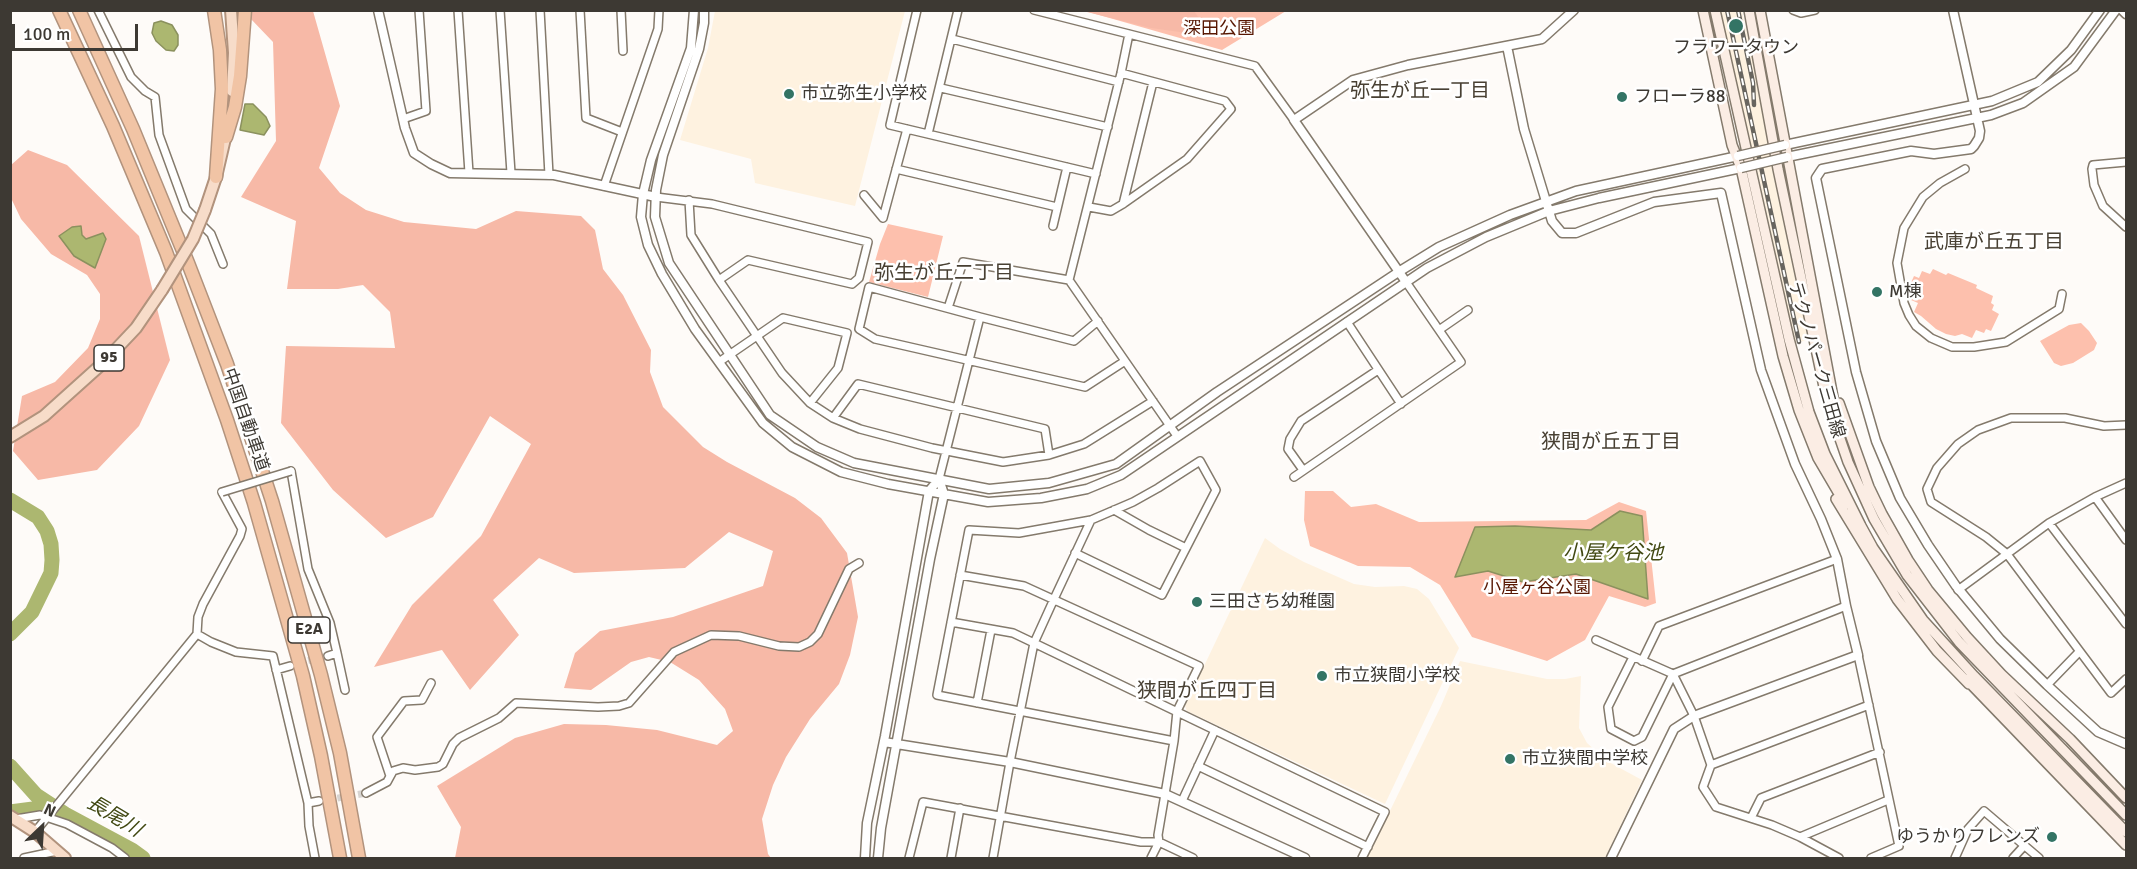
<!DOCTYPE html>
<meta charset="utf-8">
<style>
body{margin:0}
#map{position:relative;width:2137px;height:869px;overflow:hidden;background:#fefbf8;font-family:Signika,sans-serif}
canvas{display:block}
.frame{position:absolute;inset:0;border:12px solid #3d3933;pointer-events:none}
.north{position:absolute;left:12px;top:797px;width:60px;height:60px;-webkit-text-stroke:4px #fff;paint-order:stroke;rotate:25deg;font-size:16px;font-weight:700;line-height:24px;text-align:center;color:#3d3933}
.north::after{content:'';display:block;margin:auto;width:21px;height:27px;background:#3d3933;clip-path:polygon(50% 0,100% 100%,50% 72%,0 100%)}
.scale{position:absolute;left:12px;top:24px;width:126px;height:27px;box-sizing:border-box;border:3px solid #3d3933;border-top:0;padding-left:8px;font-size:18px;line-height:21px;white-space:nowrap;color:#3d3933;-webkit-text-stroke:4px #fff;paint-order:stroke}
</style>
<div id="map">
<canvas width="2137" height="869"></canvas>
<div class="frame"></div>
<div class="north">N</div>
<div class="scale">100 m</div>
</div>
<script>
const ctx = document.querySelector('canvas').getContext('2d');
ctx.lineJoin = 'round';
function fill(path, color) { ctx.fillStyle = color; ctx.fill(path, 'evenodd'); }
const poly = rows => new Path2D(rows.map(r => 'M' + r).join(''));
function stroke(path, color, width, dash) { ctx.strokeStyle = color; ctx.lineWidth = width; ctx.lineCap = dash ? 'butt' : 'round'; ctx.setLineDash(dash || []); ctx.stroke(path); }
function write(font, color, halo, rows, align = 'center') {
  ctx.font = font + ' Signika,"Noto Sans JP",sans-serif'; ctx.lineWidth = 5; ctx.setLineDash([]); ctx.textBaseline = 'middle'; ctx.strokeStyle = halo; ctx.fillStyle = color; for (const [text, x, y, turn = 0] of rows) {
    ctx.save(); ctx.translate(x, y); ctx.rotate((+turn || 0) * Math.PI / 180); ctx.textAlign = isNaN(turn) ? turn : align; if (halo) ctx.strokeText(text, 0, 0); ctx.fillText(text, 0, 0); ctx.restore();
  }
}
fill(poly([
 [715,11,905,11,855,206,755,183,751,159,680,140,708,48],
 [1720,11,1742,11,1750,46,1772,169,1808,340,1795,343,1763,195],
 [1265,538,1280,549,1304,562,1354,584,1375,587,1404,586,1417,589,1429,599,1459,648,1385,804,1187,711,1185,706],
 [1460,661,1547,679,1565,679,1581,676,1579,728,1587,743,1607,761,1642,780,1605,858,1367,858,1441,706]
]), '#fef2e0');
fill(poly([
 [1085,11,1286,11,1222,50],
 [888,224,943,236,928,297,869,282,880,244],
 [1933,269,1946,275,1948,273,1977,285,1976,288,1993,296,1991,303,1994,305,1992,310,1999,314,1991,331,1986,329,1984,333,1976,330,1972,338,1962,334,1955,336,1946,334,1936,329,1921,316,1914,312,1918,303,1911,300,1914,292,1908,289,1914,276,1919,278,1922,271,1930,274],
 [2081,323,2089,331,2097,343,2094,350,2073,363,2061,366,2054,363,2040,341,2069,325],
 [1305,491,1333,491,1351,507,1376,504,1419,522,1586,520,1619,502,1646,511,1656,603,1645,607,1609,596,1585,640,1547,661,1472,637,1440,585,1410,567,1358,566,1310,546,1304,520]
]), '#fdc0ad');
fill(poly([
 [235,11,313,11,340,106,319,168,340,193,366,210,404,222,476,229,516,211,581,216,595,230,603,269,623,295,651,350,650,372,663,407,703,447,727,462,795,498,821,518,847,553,858,617,850,655,839,684,810,719,786,757,773,785,762,819,768,854,771,858,455,858,461,827,437,786,515,738,564,724,606,725,657,730,717,745,733,731,725,709,699,680,670,662,649,657,631,662,591,690,564,688,575,653,600,631,673,617,763,586,773,551,729,532,685,568,574,573,539,558,493,600,519,635,470,690,442,650,374,667,412,605,481,536,531,444,490,416,433,517,386,538,333,490,281,423,286,346,395,348,390,312,363,285,338,289,287,289,296,221,241,197,276,141,273,42,250,18],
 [1083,11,1194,11,1208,31,1201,35,1151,28],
 [28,150,67,165,139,236,170,360,139,426,97,470,38,480,13,451,22,396,55,382,88,348,100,319,100,294,87,275,51,254,21,219,11,198,11,165]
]), '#f7b9a7');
const water = poly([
 [161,21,172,25,178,35,178,45,174,51,166,50,156,41,152,33,154,23,161,21],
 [245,104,253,104,266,117,270,126,264,135,240,130,245,104],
 [81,226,82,235,86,239,103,233,106,239,95,268,74,256,59,236,72,227,81,226],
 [1620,511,1642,516,1648,599,1576,574,1523,582,1488,571,1455,577,1475,527,1515,526,1591,530,1620,511]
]);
fill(water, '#acb770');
stroke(water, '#8b915e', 1.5);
stroke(poly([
 [10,500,38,517,47,531,51,544,52,560,51,573,32,612,10,634],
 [10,766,36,795,65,814,132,850,143,858],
 [10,812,33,809,59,813]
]), '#acb770', 15);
stroke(poly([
 [298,663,328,656],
 [327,800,366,793]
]), '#d7d4d1', 7, [7, 3.5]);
const minor = poly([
 [98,10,131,77,145,91,155,97,159,135,186,209,211,234,223,264],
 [458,10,469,173],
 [500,10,511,173],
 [540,10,549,175],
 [580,10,586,118,622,132],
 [621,10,623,51],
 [917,10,890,125,1096,174],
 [1034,10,1129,34],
 [1793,10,1801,13,1815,10],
 [952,39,1119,82],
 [941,88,1108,127],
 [403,119,426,111,419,10],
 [928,134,958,10],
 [2126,162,2093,165,2092,169,2094,185,2103,206,2126,227],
 [896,169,1057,207],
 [1965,169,1940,183,1923,197,1904,228,1897,263,1904,303,1909,315,1916,326,1931,338,1952,347,1974,347,2006,342,2059,309,2062,294],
 [604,186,658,29,659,10],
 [864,195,883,218],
 [656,197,712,204,868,242,859,278,852,284,748,260,719,280],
 [689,200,691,235,719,280,782,373,810,403,833,418,860,429,932,448,1003,462,1049,455,1084,444,1153,401],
 [1123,204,1153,82],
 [1089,207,1111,211,1123,204,1187,159,1231,109,1225,101,1121,73],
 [883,218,907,129],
 [1053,226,1067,167],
 [948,308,963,262,1069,280],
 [980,317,869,287,859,329,875,339,1085,387,1125,361],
 [1347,322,1401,404],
 [1439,330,1468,310],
 [719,362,783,318,847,333,838,368,810,403],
 [833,418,858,384,1045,429,1049,455],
 [2126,425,2104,426,2065,418,2011,418,1978,430,1958,444,1937,468,1927,489,1931,502,1986,537,2007,554,2111,693,2126,679],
 [1177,436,1069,280,1121,73,1129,34,1255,66,1294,120],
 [1303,470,1288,449,1290,439,1301,421,1378,370],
 [291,471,308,569,330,623,337,653,328,656],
 [1294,477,1461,362,1406,282],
 [939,479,980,317,1074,341,1098,321],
 [222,492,242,529,240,536,203,604,198,617,197,634,211,642,236,652,273,656,308,803,309,826,315,858],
 [2095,497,2126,540],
 [1114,510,1149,530,1186,548],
 [1091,520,1019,533,969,530,937,695,1174,741],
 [2049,523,2126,624],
 [960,575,1024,586,1199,666,1177,711,1174,741,1158,835,1159,842,1193,858],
 [1958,590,2049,523,2095,497,2126,483],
 [951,622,1013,633,1034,643,1385,812,1362,858],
 [1596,640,1673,674,1694,716,1711,765,1703,787,1716,807,1772,825,1800,837,1839,858],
 [337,653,345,690],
 [1858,655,1899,846,1871,858],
 [1633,657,1608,707,1611,729,1634,741,1642,737,1673,674,1846,606],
 [1642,661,1659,626,1837,559],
 [276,670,290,666],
 [2047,685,2079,652],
 [977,703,991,630],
 [1711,765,1869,705],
 [1198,766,1368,847],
 [390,776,377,737,404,701,422,700,431,683],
 [366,793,387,782,393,771,403,768,415,770,438,767,443,764,453,744,459,738,499,718,516,703,598,707,619,706,629,703,674,652,711,635,739,636,779,646,799,647,810,642,818,634,849,569,859,563],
 [1182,801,1215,730],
 [308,803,319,801],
 [1751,818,1761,798,1880,752],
 [16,819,40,815,67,824,112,848,125,858],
 [35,832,197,634],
 [1800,837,1888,800],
 [24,858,57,851],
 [909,858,923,802,1141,842,1159,842,1151,858],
 [951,858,960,808],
 [993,858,1010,762,1034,643,1054,599,1091,520,1133,502,1158,488,1200,461,1216,490,1162,595,1075,553],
 [1955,858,1968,829,1984,811,2039,858],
 [2013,858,2024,846]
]);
const tertiary = poly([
 [378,10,405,128,414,153,431,164,450,173,554,175,656,197],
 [694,10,691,48,651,160,643,194,641,217,648,245,662,274,695,329,763,423,792,447,841,472,888,484,988,502,1041,498,1087,489,1121,475,1427,268,1486,237,1549,211,1599,198,1741,168],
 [704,10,704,23,699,49,663,155,656,190,655,217,669,263,770,415,817,447,854,463,989,489,1049,483,1116,464,1217,392,1400,271,1439,247,1510,215,1576,191,1738,156],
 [1953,10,1980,131,1979,138,1974,146,1971,149,1934,154,1911,151,1822,169,1816,178,1856,372,1876,441,1900,498,1928,545,1956,586,2000,639,2047,685,2098,732,2126,744],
 [2122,10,2126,14],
 [1507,46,1524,129,1552,221,1562,233,1576,233,1654,202,1721,193,1761,370,1795,464,1821,519,1837,559,1846,606,1858,655,1694,716,1674,729,1611,858],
 [1785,145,1992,101,2038,82,2071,50,2100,10],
 [1787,157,1991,115,2023,103,2074,67,2116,10],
 [1406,282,1294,120,1353,80,1408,65,1542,39,1574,10],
 [884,742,1010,762,1165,794,1305,858],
 [865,858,867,823,885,736,929,491,939,479],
 [878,858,881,828,930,559,944,494,939,479]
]);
const secondary = poly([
 [1703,10,1726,117,1732,145,1741,168,1783,356,1799,410,1818,458,1845,504],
 [1715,10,1789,339,1809,412,1825,454,1861,526,1873,548,1923,620,1974,676,2126,832],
 [1749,10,1778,169,1827,401,1848,462,1874,519,1907,575,1959,642,2126,815],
 [1760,10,1836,413],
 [1839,403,1869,487,1882,514,1908,560,1928,590,1967,637,2003,676],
 [1836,499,1897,599,1937,651,1969,684],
 [1999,672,2070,739,2126,798],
 [1966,679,2126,845]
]);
const primary = poly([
 [231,10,234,53,232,91],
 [205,210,216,177,227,130],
 [10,437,44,416,103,363,136,328,162,290],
 [10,816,35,832,65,858]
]);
const motorway = poly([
 [59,10,113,126,166,252,227,420,254,503,303,676,321,756,340,858],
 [79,10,133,129,188,263,227,364,272,501,321,675,340,753,359,858],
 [214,10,220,50,222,89,216,177],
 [226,137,235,107,240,76,245,10]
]);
stroke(minor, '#847a6c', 10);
stroke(tertiary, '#847a6c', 11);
stroke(secondary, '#847a6c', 12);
stroke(primary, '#b2937d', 14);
stroke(motorway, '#b2937d', 15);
stroke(minor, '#fff', 7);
stroke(tertiary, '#fff', 8);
stroke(secondary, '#fbede4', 9);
stroke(primary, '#f7dcc9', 10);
stroke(motorway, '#f1c4a5', 12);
const rail = poly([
 [1727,10,1799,342],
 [1738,10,1753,83,1754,105]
]);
stroke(rail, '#68655f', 4.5);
stroke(rail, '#fff', 2, [7]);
const minorBridge = poly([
 [222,492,291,471]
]);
const tertiaryBridge = poly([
 [1738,156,1785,145],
 [1741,168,1787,157]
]);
const primaryBridge = poly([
 [162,290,193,239,205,210]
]);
stroke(minorBridge, '#847a6c', 10, []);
stroke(tertiaryBridge, '#847a6c', 11, []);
stroke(primaryBridge, '#b2937d', 14, []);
stroke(minorBridge, '#fff', 7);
stroke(tertiaryBridge, '#fff', 8);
stroke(primaryBridge, '#f7dcc9', 10);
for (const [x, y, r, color] of [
 [1736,26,8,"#337465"],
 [789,94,6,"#337465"],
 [1622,97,6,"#337465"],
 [1877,292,6,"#337465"],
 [1197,602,6,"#337465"],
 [1322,676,6,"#337465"],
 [1510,759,6,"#337465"],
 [2052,837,6,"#337465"]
]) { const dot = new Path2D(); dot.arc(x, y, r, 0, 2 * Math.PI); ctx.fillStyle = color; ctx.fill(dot); stroke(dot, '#fff', 2); }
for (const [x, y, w] of [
 [109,358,30],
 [309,630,42]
]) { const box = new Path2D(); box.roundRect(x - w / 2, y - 13, w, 26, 4.5); ctx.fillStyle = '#fff'; ctx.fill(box); stroke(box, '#3d3933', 1.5); }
write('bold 16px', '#3d3933', null, [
 ["95",109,358],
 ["E2A",309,630]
]);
write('18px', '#581702', '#fff', [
 ["深田公園",1219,29],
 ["小屋ヶ谷公園",1537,588]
]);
write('18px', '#3d3933', '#fff', [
 ["フラワータウン",1736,48,"center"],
 ["市立弥生小学校",801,94],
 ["フローラ88",1634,97],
 ["M棟",1889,292],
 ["三田さち幼稚園",1209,602],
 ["市立狭間小学校",1334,676],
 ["市立狭間中学校",1522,759],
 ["ゆうかりフレンズ",2040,837,"right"]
], 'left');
write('18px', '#3d3933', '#fff', [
 ["テクノパーク三田線",1816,360,74],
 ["中国自動車道",245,420,71]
]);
write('20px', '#484033', '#fff', [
 ["弥生が丘一丁目",1420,92],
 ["武庫が丘五丁目",1994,243],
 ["弥生が丘二丁目",944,274],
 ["狭間が丘五丁目",1611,443],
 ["狭間が丘四丁目",1207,692]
]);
write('italic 20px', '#424913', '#fff', [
 ["小屋ケ谷池",1613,554],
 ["長尾川",114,817,31]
]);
</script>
